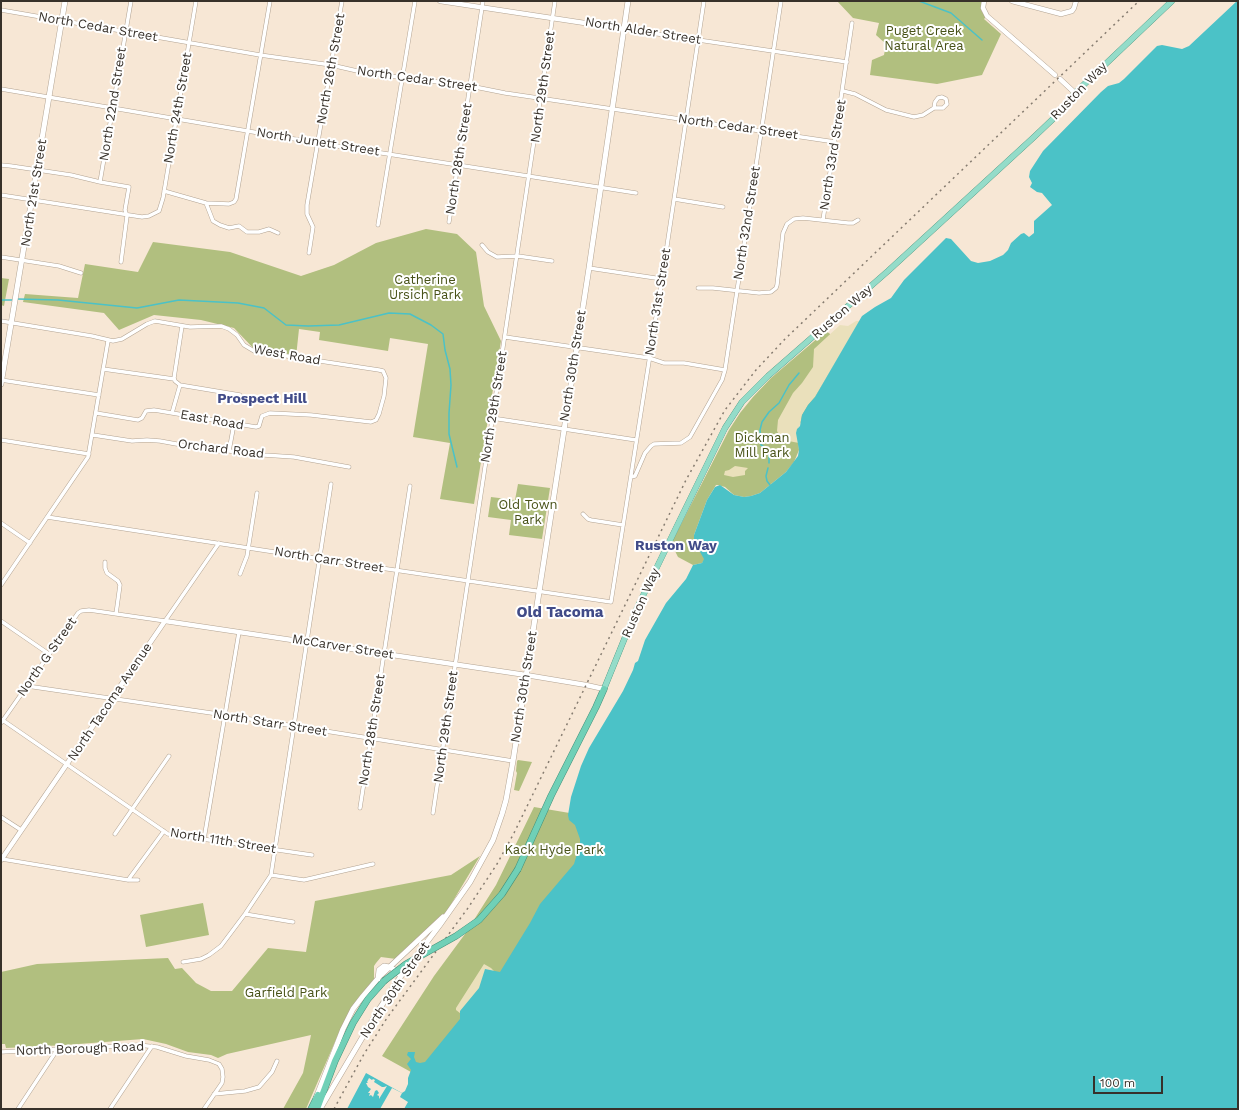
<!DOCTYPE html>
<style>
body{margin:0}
#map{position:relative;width:1239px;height:1110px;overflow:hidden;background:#f7e7d5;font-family:"Work Sans",sans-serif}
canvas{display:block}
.frame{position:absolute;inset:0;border:2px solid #37312a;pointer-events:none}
.scale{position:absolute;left:1093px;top:1076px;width:70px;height:18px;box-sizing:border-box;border:2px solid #37312a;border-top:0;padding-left:5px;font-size:12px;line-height:14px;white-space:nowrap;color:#37312a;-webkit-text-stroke:3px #fff;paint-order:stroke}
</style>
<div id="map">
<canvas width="1239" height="1110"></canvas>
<div class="frame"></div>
<div class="scale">100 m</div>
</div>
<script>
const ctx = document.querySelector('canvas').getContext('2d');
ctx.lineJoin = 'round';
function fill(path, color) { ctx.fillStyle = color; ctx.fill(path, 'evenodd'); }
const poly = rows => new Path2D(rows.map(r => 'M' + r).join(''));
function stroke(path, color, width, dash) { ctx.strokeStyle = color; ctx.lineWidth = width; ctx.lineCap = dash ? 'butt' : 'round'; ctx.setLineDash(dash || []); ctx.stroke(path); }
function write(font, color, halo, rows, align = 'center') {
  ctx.font = font + ' "Work Sans",sans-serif'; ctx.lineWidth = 4; ctx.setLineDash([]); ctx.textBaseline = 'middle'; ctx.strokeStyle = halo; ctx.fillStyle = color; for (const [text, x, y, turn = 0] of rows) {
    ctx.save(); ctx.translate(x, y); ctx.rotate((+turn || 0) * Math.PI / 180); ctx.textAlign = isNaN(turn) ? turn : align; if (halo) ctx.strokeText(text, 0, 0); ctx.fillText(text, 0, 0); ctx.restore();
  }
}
fill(poly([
 [837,1,982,1,981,10,986,17,984,19,1001,34,982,75,937,84,870,75,872,60,884,55,886,44,876,35,879,23,853,18],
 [426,229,457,234,476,252,484,306,501,341,474,504,440,499,450,443,413,437,428,344,390,338,388,351,319,340,320,332,299,329,296,357,257,352,234,328,201,320,154,315,119,330,104,313,23,302,25,294,78,298,85,264,138,272,153,242,230,252,301,276,334,265,376,243],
 [1,278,9,279,4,306,1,305],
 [826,331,845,345,797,429,799,450,794,462,786,472,760,493,751,496,744,497,734,495,725,487,718,485,716,485,707,500,694,535,694,541,705,559,702,563,693,565,678,557,675,551,669,548,729,430,740,413,753,397,771,378],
 [518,484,550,488,542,539,509,535,511,520,488,517,491,497,515,500],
 [518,760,532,762,519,791,514,790,517,773,516,771,517,761],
 [534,807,617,821,420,1077,382,1056,434,976,465,934,496,885],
 [480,856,447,911,408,949,396,959,381,957,376,963,374,966,374,979,341,1028,306,1109,283,1109,303,1073,311,1035,227,1054,218,1058,211,1055,188,1052,166,1044,143,1039,66,1045,6,1048,5,1044,1,1044,1,972,37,964,168,958,175,969,182,968,196,983,211,991,232,991,268,948,306,952,315,901,451,875],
 [203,903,209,935,146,947,140,915]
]), '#b1bf7f');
fill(poly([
 [856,321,860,321,815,397,808,405,802,415,800,425,797,429,799,443,783,440,781,438,777,431,778,420,793,393,802,383,813,367,814,349,840,325,848,326],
 [735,466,748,468,745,471,745,475,733,477,724,475,725,471,729,470],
 [484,964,491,968,500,977,465,1017,456,1010,456,1008]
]), '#eae0bb');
fill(poly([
 [1237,1,1238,1,1238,1109,347,1109,366,1073,402,1093,405,1091,408,1084,408,1078,411,1070,407,1064,411,1059,407,1055,408,1052,415,1052,414,1057,416,1062,420,1063,425,1062,460,1019,460,1011,479,988,485,969,500,972,530,923,540,904,574,864,580,844,580,839,575,825,569,820,568,815,571,797,581,766,589,748,623,691,633,670,635,663,638,661,645,640,666,603,686,579,693,565,702,563,704,559,694,541,694,535,707,500,715,487,720,485,734,495,744,497,751,496,760,493,786,472,798,456,799,450,796,433,797,429,800,426,802,415,808,405,815,397,862,316,875,307,891,298,904,280,946,238,951,239,971,261,978,263,990,261,1003,255,1008,250,1011,243,1021,234,1024,233,1029,237,1034,233,1034,221,1052,205,1042,193,1037,192,1030,187,1032,183,1029,177,1030,171,1043,151,1101,92,1108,86,1119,83,1124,79,1157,46,1162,45,1182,49,1189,46]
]), '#4bc2c7');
fill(poly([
 [369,1078,372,1080,373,1079,375,1080,374,1082,382,1087,384,1087,387,1086,379,1099,379,1096,377,1095,379,1093,377,1090,375,1091,373,1097,371,1095,369,1096,370,1093,368,1093,371,1089,368,1087,366,1083,368,1083,367,1082],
 [392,1088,402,1093,400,1097,408,1102,404,1109,380,1109]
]), '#f7e7d5');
stroke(poly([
 [919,1,951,13,982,40],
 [17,299,58,300,137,308,179,300,238,303,264,308,286,325,308,326,339,325,389,313,410,314,431,325,443,334,445,350,450,369,451,385,449,413,449,434,457,467],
 [1,300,13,300],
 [769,463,769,454,766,448,761,445,760,430,762,422,769,412,779,403,789,385,799,373],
 [768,468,766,476,767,481,770,485]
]), '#4bc2c7', 1.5);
const minor = poly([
 [1,10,260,55,331,65,366,73,470,86,505,93,835,142],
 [624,29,847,62],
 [1,89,318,143,636,193],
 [843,91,855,94,886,110,914,117,923,115,934,108,943,108,947,104,946,99,942,97,938,98,935,102,934,108],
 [1,165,11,166,71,175,100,182,129,187,125,210,127,216,121,262],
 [100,182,131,1],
 [164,191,206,203,229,204,234,202,236,199,270,1],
 [1,195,142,217,149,216,159,211,163,198,196,1],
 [674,199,723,207],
 [206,203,213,221,220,225,229,228,239,226,247,232,259,232,269,229,278,233],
 [823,220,852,23],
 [449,222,483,1],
 [378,225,415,1],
 [482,245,488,252,497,257,518,256,552,261],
 [309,253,313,227,307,214,307,205,342,1],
 [1,257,59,266,81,273],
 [589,268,662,279],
 [698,288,713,288,759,293,771,292,776,288,777,285,783,233,787,224,794,219,803,218,848,223,853,223,858,220],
 [1,321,92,336,113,341,122,339,147,324,155,321,190,327,221,326,229,329,237,335,244,345,254,351,379,370,383,371,386,378,384,396,379,414,376,420,371,422,311,415,270,413,262,416,259,426,256,427,154,410,146,411,142,418,138,420,96,413],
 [505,337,649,358,664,363,684,363,725,370],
 [103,369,174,379],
 [1,380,99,395],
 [180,385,240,395],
 [172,413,180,385,175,381,174,378,182,326],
 [492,418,636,440],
 [93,435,132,441,147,440,160,441,215,451,229,451,264,455,294,457,349,467],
 [1,440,89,454],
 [229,451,234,424],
 [631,477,635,476,645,453,651,446,654,444,681,443,690,437,722,380,725,370,781,1],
 [583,514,588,519,591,520,623,525],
 [47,517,320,559,611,602,662,279,704,1],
 [1,523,30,543],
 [105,562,105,568,107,573,118,581,120,585,116,614],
 [240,574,247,556,257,493],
 [1,585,88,457,108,341],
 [1,621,49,654],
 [27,686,225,715,513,761],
 [1,719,168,834,312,855],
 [1,723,78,613,81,611,89,610,165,621,219,543],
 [360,808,410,486],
 [433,813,555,1],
 [1,817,21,830],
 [115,834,169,756],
 [204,839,239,632],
 [2,859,128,880,138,880],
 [271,875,304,880,373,864],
 [128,880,164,831],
 [245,914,293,922],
 [183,962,201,959,209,955,221,946,245,914,271,875,331,484],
 [1,1052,138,1045,157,1047,186,1056,209,1060,219,1064,222,1069,223,1077,222,1083,204,1109],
 [214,1094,245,1091,259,1087,272,1072,277,1061],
 [18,1109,55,1053,56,1050],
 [110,1109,152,1046]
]);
const tertiary = poly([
 [440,1,624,29],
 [984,1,983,8,987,16,1055,75],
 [1012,1,1061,14,1072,11,1074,8,1076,1],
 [1060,79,1075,93],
 [1,860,165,621,526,675,586,685,604,689]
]);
const secondary = poly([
 [1,384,65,1],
 [378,979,379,970,384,966,389,967,397,971,399,974],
 [316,1098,343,1029,353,1009,363,996,380,976,443,917],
 [320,1109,378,1011,401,976,439,926,470,882,493,840,502,814,506,800,513,761,589,268,628,1]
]);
const primary = poly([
 [604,689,637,608,675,530,725,428,742,402,768,376,888,271,1034,137,1054,118,1075,93,1172,1]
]);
const trunk = poly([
 [518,869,551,796,596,707,604,689],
 [311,1109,318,1095],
 [317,1109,335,1061,353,1023,368,999,384,981]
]);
stroke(minor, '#b2a392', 4.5);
stroke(tertiary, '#b2a392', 5.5);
stroke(secondary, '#b2a392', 6);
stroke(primary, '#45917a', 6);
stroke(trunk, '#45917a', 7);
stroke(minor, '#fff', 3.5);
stroke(tertiary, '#fff', 4.5);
stroke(secondary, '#fff', 5);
stroke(primary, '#94dcc9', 5.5);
stroke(trunk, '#70d0b7', 6);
stroke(poly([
 [334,1109,364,1054,387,1018,468,908,497,864,514,833,686,480,725,410,756,370,785,339,1139,1]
]), '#867c70', 1.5, [2, 4]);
const trunkBridge = poly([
 [384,981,406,964,456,936,479,920,502,894,518,869]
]);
stroke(trunkBridge, '#45917a', 7, []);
stroke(trunkBridge, '#70d0b7', 6);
write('13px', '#37312a', '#fff', [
 ["North Cedar Street",98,27,10],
 ["North Alder Street",643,31,9],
 ["North 26th Street",331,69,-80],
 ["North Cedar Street",417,79,8],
 ["North 29th Street",543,87,-82],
 ["Ruston Way",1079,91,-46],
 ["North 22nd Street",113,104,-81],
 ["North 24th Street",178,108,-80],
 ["North Cedar Street",738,127,8],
 ["North Junett Street",318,142,9],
 ["North 33rd Street",833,155,-81],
 ["North 28th Street",459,159,-81],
 ["North 21st Street",34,193,-81],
 ["North 32nd Street",747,223,-81],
 ["North 31st Street",658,302,-81],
 ["Ruston Way",842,312,-41],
 ["West Road",287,355,10],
 ["North 30th Street",573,366,-81],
 ["North 29th Street",494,407,-81],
 ["East Road",212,420,10],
 ["Orchard Road",221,449,7],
 ["North Carr Street",329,560,9],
 ["Ruston Way",641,603,-66],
 ["McCarver Street",343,647,9],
 ["North G Street",47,657,-55],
 ["North 30th Street",524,687,-81],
 ["North Tacoma Avenue",110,702,-56],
 ["North Starr Street",270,723,9],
 ["North 29th Street",446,727,-82],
 ["North 28th Street",372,730,-81],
 ["North 11th Street",223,841,9],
 ["North 30th Street",395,990,-56],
 ["North Borough Road",80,1049,-2]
]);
write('13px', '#485218', '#fff', [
 ["Puget Creek",924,31],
 ["Natural Area",924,46],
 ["Catherine",425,280],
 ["Ursich Park",425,295],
 ["Dickman",762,438],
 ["Mill Park",762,453],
 ["Old Town",528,505],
 ["Park",528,520],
 ["Kack Hyde Park",554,850],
 ["Garfield Park",286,993]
]);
write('bold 14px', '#414b88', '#fff', [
 ["Prospect Hill",262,399],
 ["Ruston Way",676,546]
]);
write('bold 15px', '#414b88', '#fff', [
 ["Old Tacoma",560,613]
]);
</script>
